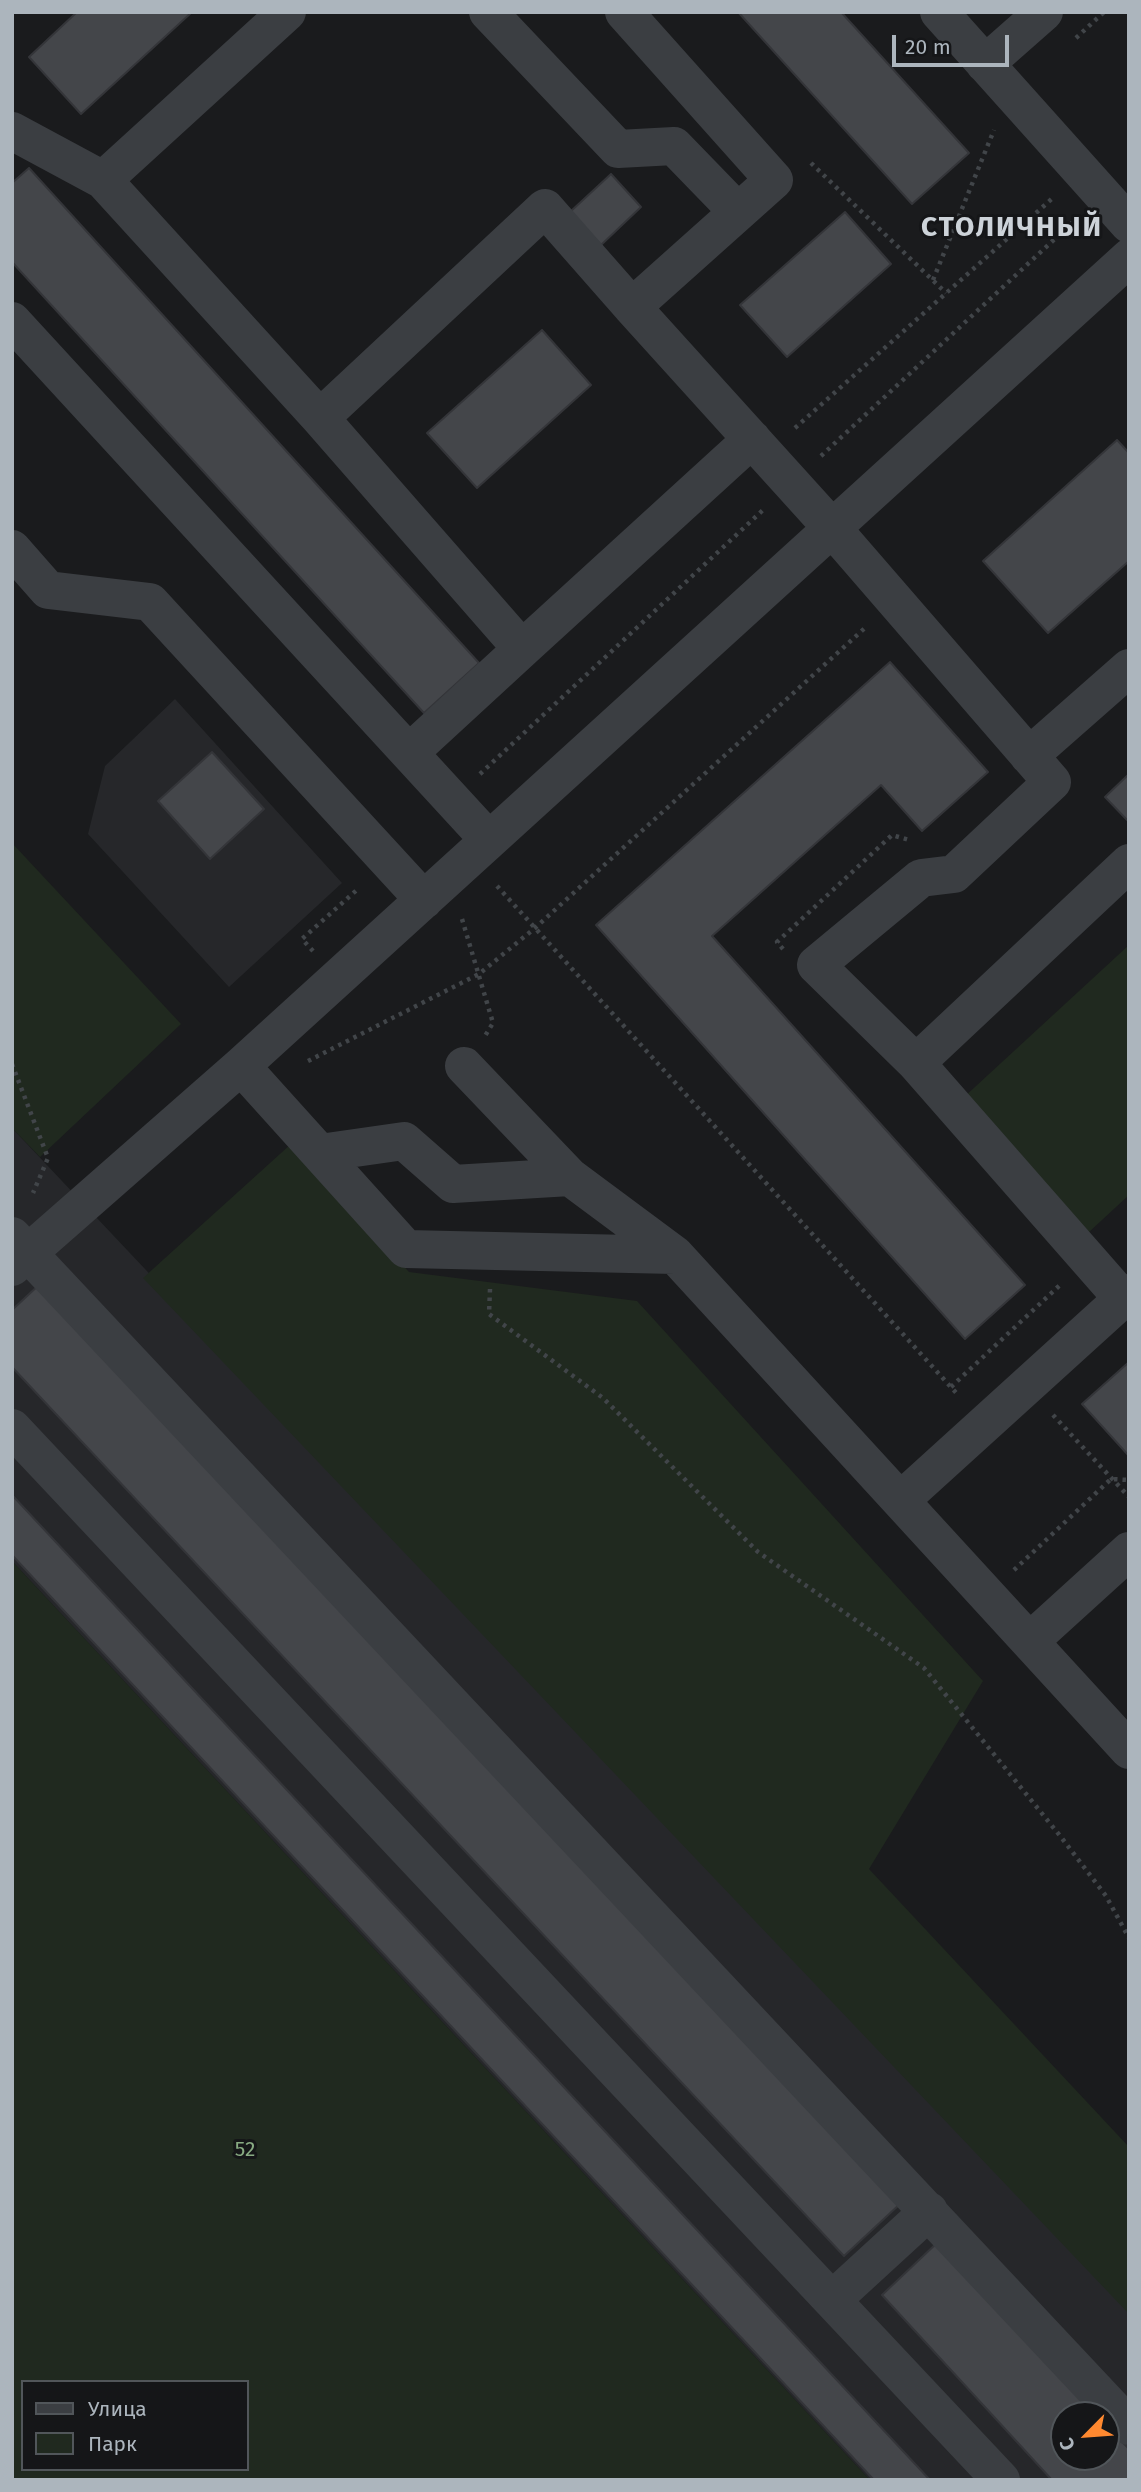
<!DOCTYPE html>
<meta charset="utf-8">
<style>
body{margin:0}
#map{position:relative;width:1141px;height:2492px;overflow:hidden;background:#1a1b1d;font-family:"Fira Sans",sans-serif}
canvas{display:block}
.frame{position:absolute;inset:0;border:14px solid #acb5bd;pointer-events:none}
.legend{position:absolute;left:21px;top:2380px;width:228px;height:91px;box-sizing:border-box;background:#151618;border:2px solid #51565a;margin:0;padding:9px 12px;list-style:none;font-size:21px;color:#acb5bd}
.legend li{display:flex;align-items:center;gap:14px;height:35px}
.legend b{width:35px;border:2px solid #51565a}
.north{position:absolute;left:1050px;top:2401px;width:70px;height:70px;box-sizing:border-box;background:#151618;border:2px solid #51565a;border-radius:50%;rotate:245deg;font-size:19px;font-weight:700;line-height:28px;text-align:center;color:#acb5bd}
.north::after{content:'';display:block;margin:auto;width:24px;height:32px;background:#ff8930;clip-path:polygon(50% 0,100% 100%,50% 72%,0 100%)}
.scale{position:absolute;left:892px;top:35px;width:117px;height:32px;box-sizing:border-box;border:4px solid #acb5bd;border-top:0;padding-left:9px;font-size:21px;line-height:24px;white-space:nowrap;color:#acb5bd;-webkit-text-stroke:5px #151618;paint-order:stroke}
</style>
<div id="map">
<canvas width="1141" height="2492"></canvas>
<div class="frame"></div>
<ul class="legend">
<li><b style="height:9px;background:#3b3e42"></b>Улица</li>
<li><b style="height:19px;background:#20291f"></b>Парк</li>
</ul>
<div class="north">С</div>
<div class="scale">20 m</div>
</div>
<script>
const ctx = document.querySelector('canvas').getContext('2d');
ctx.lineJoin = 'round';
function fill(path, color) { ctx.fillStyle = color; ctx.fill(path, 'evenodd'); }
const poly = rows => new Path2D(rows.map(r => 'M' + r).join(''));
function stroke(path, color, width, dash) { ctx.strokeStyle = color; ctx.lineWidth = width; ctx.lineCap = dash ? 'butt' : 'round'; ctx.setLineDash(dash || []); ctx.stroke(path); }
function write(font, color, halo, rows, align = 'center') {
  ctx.font = font + ' "Fira Sans",sans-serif'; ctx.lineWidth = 6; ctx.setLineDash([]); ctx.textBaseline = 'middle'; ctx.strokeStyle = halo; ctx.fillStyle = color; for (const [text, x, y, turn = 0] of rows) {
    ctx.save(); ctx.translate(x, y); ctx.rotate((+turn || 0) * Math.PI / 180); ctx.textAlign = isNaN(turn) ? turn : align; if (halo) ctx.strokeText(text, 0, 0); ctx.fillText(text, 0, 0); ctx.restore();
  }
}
fill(poly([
 [175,699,342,883,229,987,88,834,105,766],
 [12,1128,1129,2312,1129,2480,870,2480,12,1561],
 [1064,2415,1106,2415,1106,2457,1064,2457]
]), '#26272a');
fill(poly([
 [12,843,181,1024,40,1157,12,1128],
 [1129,945,1129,1195,1075,1245,950,1110],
 [291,1144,409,1272,637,1301,983,1681,869,1869,1129,2147,1129,2314,143,1278],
 [12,1561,870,2480,12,2480],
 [23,2382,247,2382,247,2469,23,2469]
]), '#20291f');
const building = poly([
 [77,12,192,12,81,114,29,57,77,12],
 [738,12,841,12,969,153,912,204,738,12],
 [29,168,479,663,424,713,12,262,12,183,29,168],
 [611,174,641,207,601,245,570,212,611,174],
 [845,212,891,264,787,357,740,305,845,212],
 [542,330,591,385,477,488,427,433,542,330],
 [1117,440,1129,453,1129,561,1048,633,983,561,1117,440],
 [890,662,988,772,922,831,881,785,712,936,1025,1285,965,1339,596,925,890,662],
 [212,752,264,809,210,859,158,801,212,752],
 [1129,774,1129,822,1105,797,1129,774],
 [40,1284,901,2203,844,2256,12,1367,12,1310,40,1284],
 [1129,1362,1129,1456,1082,1404,1129,1362],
 [12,1495,930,2480,874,2480,12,1555,12,1495],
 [938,2242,1097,2415,1064,2415,1064,2457,1106,2457,1106,2425,1129,2449,1129,2480,1052,2480,882,2295,938,2242]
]);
fill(building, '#44464a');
stroke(building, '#343539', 2);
stroke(poly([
 [1076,38,1104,12],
 [811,163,946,293],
 [933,280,994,130],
 [795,428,1055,196],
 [821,456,1073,222],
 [480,774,763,510],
 [497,886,959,1396],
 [462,919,493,1023,485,1036],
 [783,949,777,942,892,835,909,840],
 [313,951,302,939,359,888],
 [308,1061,479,974,535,928,866,627],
 [12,1064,48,1158,33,1193],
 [490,1289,489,1314,603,1398,758,1552,924,1668,1061,1837,1106,1896,1129,1938],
 [951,1387,1060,1285],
 [1053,1415,1129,1497],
 [1014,1570,1111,1479,1129,1480]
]), '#414549', 4.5, [3.5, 5]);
stroke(poly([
 [287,12,103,180,320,418,545,208,632,307],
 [488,12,618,149,674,146,738,212],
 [624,12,774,180,632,307,832,528,1052,782,954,874,921,878,816,965,916,1063],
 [939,12,1129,224],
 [985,64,1044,12],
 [12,131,103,180],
 [12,321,489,840],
 [320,418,522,649,409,753],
 [12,549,48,590,150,602,424,900],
 [522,649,752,439],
 [1029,756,1129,668],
 [241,1066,406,1249,675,1255,1129,1750],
 [464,1066,570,1177],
 [320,1153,404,1141,453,1184,570,1177,675,1255],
 [12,1236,1129,2426],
 [12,1267,241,1066,1129,258],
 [1123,1299,916,1063,1129,863],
 [12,1428,1001,2480],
 [901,1500,1129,1293],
 [1030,1641,1129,1551],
 [832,2300,929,2211]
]), '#3b3e42', 38);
write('21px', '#88aa82', '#151618', [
 ["52",245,2150]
]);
ctx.letterSpacing = '2px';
write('bold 28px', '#cdd3d9', '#151618', [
 ["СТОЛИЧНЫЙ",1012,228]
]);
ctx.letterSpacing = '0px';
</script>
